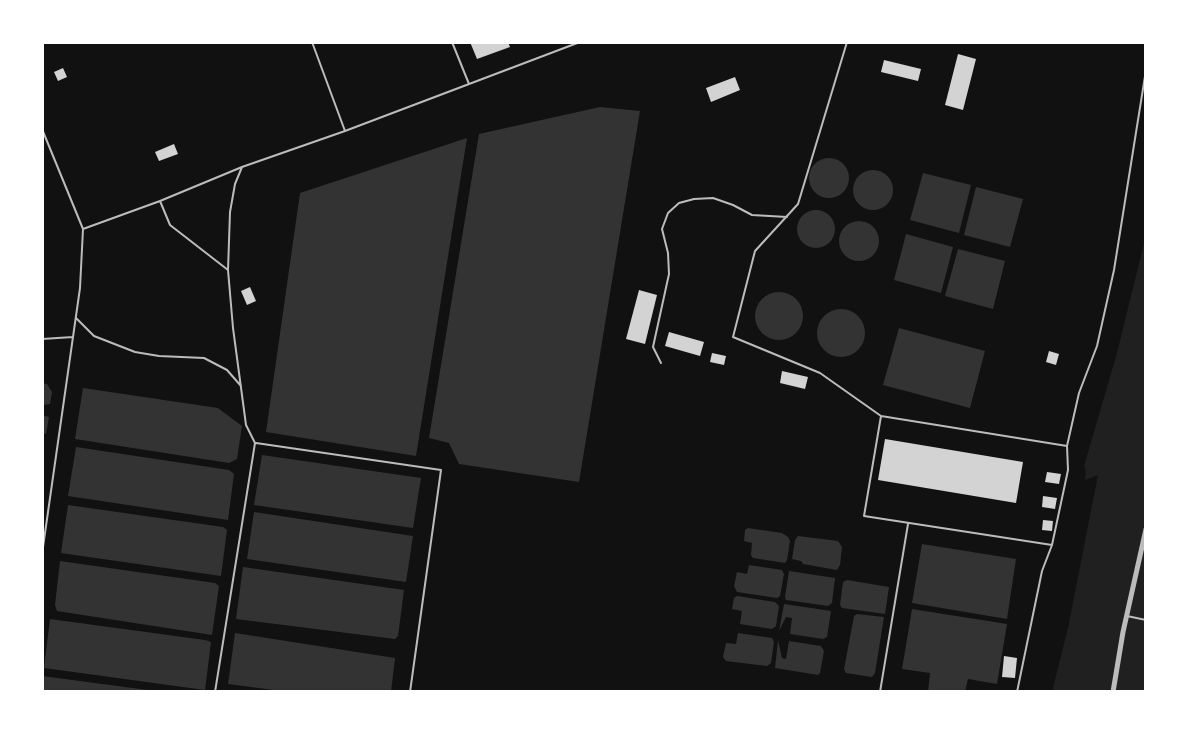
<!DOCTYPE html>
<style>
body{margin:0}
#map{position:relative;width:1188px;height:734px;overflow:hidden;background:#111;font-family:"Exo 2",sans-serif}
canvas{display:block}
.frame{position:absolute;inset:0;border:44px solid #fff;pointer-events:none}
</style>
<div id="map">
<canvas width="1188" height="734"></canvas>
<div class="frame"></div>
</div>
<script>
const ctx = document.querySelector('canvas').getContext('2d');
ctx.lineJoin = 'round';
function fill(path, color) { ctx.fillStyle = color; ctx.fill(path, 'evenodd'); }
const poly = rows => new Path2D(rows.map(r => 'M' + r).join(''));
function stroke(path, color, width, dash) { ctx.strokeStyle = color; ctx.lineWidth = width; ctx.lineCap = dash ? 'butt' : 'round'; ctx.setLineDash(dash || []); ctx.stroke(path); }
fill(poly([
 [1146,235,1146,692,1052,692,1068,628,1098,475,1085,480,1086,471,1084,466,1117,353]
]), '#202020');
fill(poly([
 [600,107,640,111,579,482,459,464,449,443,429,438,479,134],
 [467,138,416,456,266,432,300,193],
 '809 178a20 20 0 1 1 40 0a20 20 0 1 1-40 0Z',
 '853 190a20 20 0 1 1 40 0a20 20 0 1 1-40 0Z',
 [923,173,971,185,959,233,910,220],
 [976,187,1023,199,1010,247,964,235],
 '797 229a19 19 0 1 1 38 0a19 19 0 1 1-38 0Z',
 '839 241a20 20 0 1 1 40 0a20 20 0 1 1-40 0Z',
 [906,234,953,247,941,293,894,280],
 [958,249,1005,261,993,309,945,296],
 '755 316a24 24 0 1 1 48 0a24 24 0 1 1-48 0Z',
 '817 333a24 24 0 1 1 48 0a24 24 0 1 1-48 0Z',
 [899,328,985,351,970,408,883,385],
 [42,383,47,384,52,392,50,404,44,405,42,415,49,417,46,434,42,433],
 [83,388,218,408,242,426,237,459,229,463,75,439],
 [76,447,229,470,234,474,228,520,68,496],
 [262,455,421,478,413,528,254,505],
 [68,505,223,527,227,530,221,576,61,553],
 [254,512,413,536,406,582,247,559],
 [748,528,782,533,788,537,790,541,787,560,785,563,753,558,751,555,752,543,744,541,745,530],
 [798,536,838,541,842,547,840,565,837,570,803,564,801,561,792,559,795,540],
 [922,544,1016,559,1007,619,912,603],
 [60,561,215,583,219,586,212,635,57,611,55,605],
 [749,565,782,570,784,574,780,596,777,598,737,592,734,586,737,572,747,574],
 [243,567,404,590,398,636,395,639,236,619],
 [789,571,835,578,832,603,828,606,786,600,785,597],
 [847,580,889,587,885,614,842,608,840,605,843,582],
 [737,596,775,602,779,606,776,626,772,629,740,624,742,611,732,609,734,598],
 [784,604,831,611,827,637,823,639,790,634,792,618,786,617,779,631],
 [912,609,1007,624,997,684,968,679,965,692,928,692,930,673,902,669],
 [857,614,884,617,875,673,872,677,846,673,844,669,854,616],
 [50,619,205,640,211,642,205,690,44,668],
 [235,633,395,658,391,692,289,692,228,684],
 [738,633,772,638,774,642,771,663,767,666,726,661,723,657,726,643,736,644],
 [778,640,782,658,786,659,789,641,821,646,824,651,820,673,818,675,775,668],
 [42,676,163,692,42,692]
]), '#333');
fill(poly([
 [470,42,508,42,510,47,477,59],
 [958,54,976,59,963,110,945,105],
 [884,60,921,69,918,81,881,72],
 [63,68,67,77,58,81,54,72],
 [735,77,740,90,711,102,706,88],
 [174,144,178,154,159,161,155,152],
 [250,287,256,301,247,305,241,291],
 [639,290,657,295,645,344,626,339],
 [669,332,704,342,700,356,665,346],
 [1049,351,1059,354,1056,365,1046,362],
 [712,353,726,356,724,365,710,362],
 [782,371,808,377,805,389,780,383],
 [885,439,1023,462,1016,503,878,480],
 [1047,472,1061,474,1059,484,1045,482],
 [1043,496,1057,498,1055,509,1042,507],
 [1043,520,1053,521,1052,531,1042,530],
 [1004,656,1017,658,1015,678,1002,677]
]), '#d3d3d3');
stroke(poly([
 [312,42,345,131],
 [452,42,469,84],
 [847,42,798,204,755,251,733,337,820,373,881,416,1067,446,1079,393,1097,346,1114,270,1146,70],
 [42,129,83,229,80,288,42,554],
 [160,201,170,225,228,270,233,328,246,425,255,443,215,692],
 [83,229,160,201,242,167,345,131,580,42],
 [228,270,230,212,235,184,242,167],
 [76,318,94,336,135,352,159,356,204,358,227,370,241,386],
 [42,339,73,337],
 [661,363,653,347,669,274,668,253,662,229,668,213,679,203,694,199,713,198,733,205,752,215,787,217],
 [881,416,864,516,1052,545],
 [256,443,441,470,410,692],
 [1127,616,1146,620],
 [880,692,908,524],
 [1017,692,1042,571,1052,545,1068,470,1067,446]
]), '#bcbcbc', 2);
stroke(poly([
 [1113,692,1123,632,1146,529]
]), '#bcbcbc', 5);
</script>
